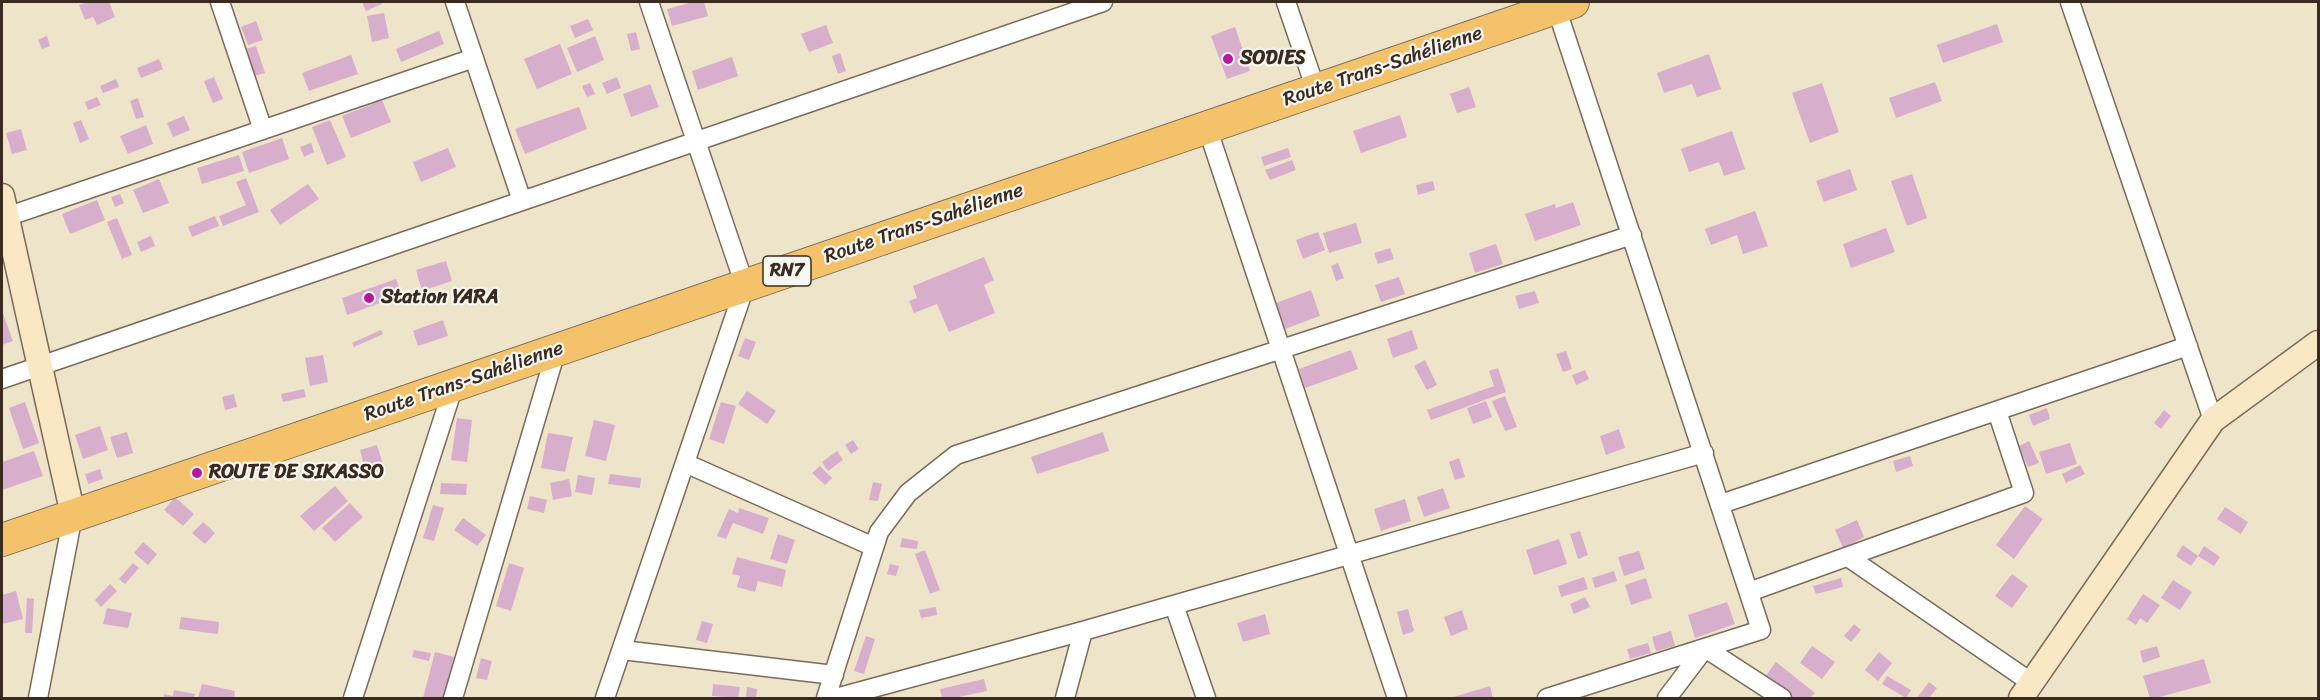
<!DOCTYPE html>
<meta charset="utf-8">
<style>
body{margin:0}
#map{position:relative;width:2320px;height:700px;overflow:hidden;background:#eee4c9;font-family:Sriracha,sans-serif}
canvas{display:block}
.frame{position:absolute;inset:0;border:3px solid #3b2a1e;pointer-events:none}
</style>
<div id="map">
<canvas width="2320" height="700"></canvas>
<div class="frame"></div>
</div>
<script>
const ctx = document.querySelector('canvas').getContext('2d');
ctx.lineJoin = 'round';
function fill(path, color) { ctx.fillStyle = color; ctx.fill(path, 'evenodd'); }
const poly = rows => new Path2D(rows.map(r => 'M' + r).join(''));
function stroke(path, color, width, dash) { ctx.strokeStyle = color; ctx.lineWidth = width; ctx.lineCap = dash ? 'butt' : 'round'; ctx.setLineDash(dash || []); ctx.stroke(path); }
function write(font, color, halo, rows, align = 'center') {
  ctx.font = font + ' Sriracha,sans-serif'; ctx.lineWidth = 4.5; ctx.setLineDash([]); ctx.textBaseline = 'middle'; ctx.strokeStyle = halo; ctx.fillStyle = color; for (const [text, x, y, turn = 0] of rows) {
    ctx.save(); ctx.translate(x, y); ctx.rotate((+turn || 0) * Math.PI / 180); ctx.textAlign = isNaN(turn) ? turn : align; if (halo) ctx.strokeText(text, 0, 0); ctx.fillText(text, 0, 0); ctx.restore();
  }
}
fill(poly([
 [88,2,109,2,115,17,97,25,93,17,85,20,79,5],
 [362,2,381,2,382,4,366,11],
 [693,2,704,2,708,16,672,26,667,9],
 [384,13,389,38,372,42,367,16],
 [588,19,593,30,575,38,570,26],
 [256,21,263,40,248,45,241,27],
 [1997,24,2003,42,1943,63,1937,45],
 [826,25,833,43,809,52,801,34],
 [1235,27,1250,71,1227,79,1211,36],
 [439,31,444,44,401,62,396,49],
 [636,32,640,49,631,51,627,34],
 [47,36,50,46,42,49,38,40],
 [595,36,604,60,577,72,567,48],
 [560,44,572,74,537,89,524,59],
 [256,46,265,73,254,76,246,49],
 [840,53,846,71,838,74,832,56],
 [1709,54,1721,89,1697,97,1692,84,1664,93,1657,73],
 [351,55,358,74,309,91,302,73],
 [732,57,738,76,698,90,692,71],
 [159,59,163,69,141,78,137,68],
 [214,77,223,99,213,103,204,81],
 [617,77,621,88,607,94,602,83],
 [116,79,119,87,103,93,100,86],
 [1935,82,1942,101,1896,118,1889,98],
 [590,83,595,94,587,97,582,86],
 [1822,83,1839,132,1810,143,1792,93],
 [650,84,659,107,631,117,623,94],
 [1469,87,1476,107,1457,113,1450,94],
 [97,97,101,105,88,110,85,102],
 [138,98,144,117,136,119,130,101],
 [382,100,391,122,351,138,342,116],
 [579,107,587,129,525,154,515,129],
 [1400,115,1407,137,1361,153,1353,131],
 [184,116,190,130,173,137,167,123],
 [81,120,89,139,80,143,73,123],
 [330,120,346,157,327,165,312,127],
 [146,125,153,144,128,154,120,136],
 [21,129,27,150,12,154,6,133],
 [1732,131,1745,169,1724,176,1719,162,1689,172,1681,149],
 [282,138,289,159,249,173,242,152],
 [311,143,314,152,304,157,300,147],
 [448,148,456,167,421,182,413,162],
 [1288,148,1291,157,1264,166,1261,157],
 [239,155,244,171,202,184,197,168],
 [1292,160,1296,170,1270,180,1265,170],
 [1850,169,1857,190,1824,202,1816,181],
 [1912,174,1927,218,1907,226,1891,181],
 [246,178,259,212,223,226,219,216,246,205,236,182],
 [159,179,169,203,143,213,133,190],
 [1433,181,1435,190,1418,195,1416,185],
 [308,184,319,199,280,225,270,210],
 [120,194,124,203,115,207,111,197],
 [97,200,105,220,70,234,62,214],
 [1573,202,1581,225,1535,241,1525,214,1555,204,1556,208],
 [1755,211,1768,246,1743,254,1737,235,1711,245,1705,229],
 [215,216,219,226,192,237,188,227],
 [117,218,132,255,122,259,107,222],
 [1356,223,1362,243,1329,253,1323,233],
 [1886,228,1895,252,1851,268,1843,244],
 [1318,232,1325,250,1303,259,1296,240],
 [151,236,155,246,141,252,137,242],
 [1496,244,1503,264,1475,273,1469,253],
 [1390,248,1394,259,1378,264,1374,253],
 [984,257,994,280,984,285,995,313,949,332,937,304,914,313,909,301,917,298,913,286],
 [446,261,452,281,422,291,416,270],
 [1338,263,1344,278,1336,281,1331,266],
 [1399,277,1405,294,1381,302,1375,285],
 [396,279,402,295,347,315,342,298],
 [1311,290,1320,316,1285,329,1276,303],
 [1535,291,1539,303,1519,309,1515,296],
 [2,311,13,341,2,345],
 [443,320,448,336,418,346,413,331],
 [381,330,383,334,354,347,352,343],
 [1412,330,1418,349,1393,358,1387,339],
 [745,338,756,342,749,360,738,356],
 [1351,350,1358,369,1305,388,1299,369],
 [1566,351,1572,369,1563,372,1556,354],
 [323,355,328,382,310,386,305,358],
 [1425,360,1437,385,1427,390,1414,366],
 [1498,368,1506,392,1431,420,1427,410,1494,386,1489,371],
 [1585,370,1589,379,1576,385,1572,375],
 [304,389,306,397,283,402,281,394],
 [747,391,776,411,767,424,738,404],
 [234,394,237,407,225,410,222,397],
 [1505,396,1517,427,1505,431,1492,401],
 [1486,401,1492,417,1473,424,1467,408],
 [25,402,39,443,23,449,9,408],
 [721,402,736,406,724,444,709,439],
 [2047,408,2050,419,2033,426,2029,415],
 [2164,410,2171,416,2161,429,2154,423],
 [457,418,472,420,467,462,451,460],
 [594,420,615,425,606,461,585,456],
 [100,426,108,450,83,459,75,435],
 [1619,429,1625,448,1606,455,1600,436],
 [127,432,133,453,117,458,110,437],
 [1103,432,1109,451,1037,474,1031,457],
 [548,433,573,437,565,472,541,468],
 [853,440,859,449,851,454,845,445],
 [2029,441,2039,463,2028,467,2019,446],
 [2070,443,2077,464,2046,474,2039,452],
 [377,445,385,471,367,477,360,450],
 [34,451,43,476,2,490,2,462],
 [837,451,843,460,828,471,822,462],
 [1910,456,1913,466,1896,472,1893,461],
 [1459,458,1465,477,1455,480,1449,462],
 [2080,465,2085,474,2066,483,2062,474],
 [820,466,832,478,825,485,812,473],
 [100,469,103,479,88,484,85,474],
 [610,474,641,478,640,488,608,484],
 [578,475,595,478,592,495,575,492],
 [569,479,572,496,553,500,550,483],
 [873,482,882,484,878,501,869,500],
 [441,483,467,484,466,495,440,494],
 [335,486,348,501,314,531,300,516],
 [1443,488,1450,508,1424,517,1417,497],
 [530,496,547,500,544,513,527,509],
 [175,497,194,514,183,526,164,510],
 [1405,499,1411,521,1381,531,1374,509],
 [350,503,363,517,335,542,322,528],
 [433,505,444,508,434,541,423,538],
 [2025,506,2043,519,2014,559,1996,545],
 [2225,507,2248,522,2241,534,2217,519],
 [739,508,769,518,763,534,733,523,726,539,717,536,729,509,738,513],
 [463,518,486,535,477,546,454,530],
 [1857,520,1864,537,1843,548,1835,530],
 [203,522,215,533,205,544,192,533],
 [1580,531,1588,555,1578,559,1570,534],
 [778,534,795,540,787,564,770,559],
 [902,538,918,541,917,549,900,547],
 [1559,539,1567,564,1534,575,1526,550],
 [143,542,157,554,148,565,134,553],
 [2183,545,2198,556,2191,566,2176,556],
 [2204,546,2220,557,2214,566,2198,556],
 [925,550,940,590,930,594,915,554],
 [1639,551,1645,569,1624,576,1618,557],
 [737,557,786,570,782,587,758,581,755,592,737,587,740,576,732,574],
 [133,563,139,568,125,584,119,579],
 [509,563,524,568,511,611,496,606],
 [890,564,899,566,896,576,887,574],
 [1614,571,1617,581,1595,588,1592,578],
 [2012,574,2028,586,2012,608,1995,596],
 [1584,577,1588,589,1561,597,1558,586],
 [1646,578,1652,598,1631,605,1625,585],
 [1841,578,1843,587,1816,594,1813,586],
 [2173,580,2192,592,2180,610,2161,598],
 [110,584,117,591,101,607,95,600],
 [16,591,23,619,2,624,2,595],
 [2143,594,2160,605,2147,623,2140,618,2136,625,2127,619],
 [1585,597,1590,607,1574,614,1570,604],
 [27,598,34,599,32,633,25,633],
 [1727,602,1735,624,1695,638,1688,615],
 [936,607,937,615,921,618,919,610],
 [107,608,132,613,128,628,103,624],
 [1408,609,1414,631,1403,635,1397,612],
 [1462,610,1468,629,1451,636,1444,617],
 [1265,614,1270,634,1243,642,1237,623],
 [181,617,219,622,218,634,179,629],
 [702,621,713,624,707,643,696,640],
 [1854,624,1861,630,1851,642,1844,636],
 [1671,631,1675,646,1656,651,1652,637],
 [866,636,875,639,864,674,854,671],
 [1648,643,1651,653,1630,659,1627,649],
 [1812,646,1835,662,1822,679,1800,663],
 [2157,646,2160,657,2143,663,2140,651],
 [414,650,431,653,429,661,412,657],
 [435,652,454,657,443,698,423,698],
 [1879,652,1892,663,1878,681,1865,670],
 [481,658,492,661,487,680,476,678],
 [2204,659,2211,683,2156,698,2150,698,2143,676],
 [1776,662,1815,693,1810,698,1785,698,1762,681],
 [1887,676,1911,690,1906,698,1882,684],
 [984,679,987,691,954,698,942,698,940,689],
 [1929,682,1937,688,1929,698,1917,698],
 [202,684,235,691,234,698,198,698],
 [713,684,740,687,738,698,712,696],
 [1490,686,1493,698,1450,698],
 [747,687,757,689,756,698,746,698],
 [174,690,195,694,194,698,164,698,164,694,173,696]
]), '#d8aecd');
const street = poly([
 [220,2,263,130],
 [455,2,522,201],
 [1286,2,1316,90],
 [2070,2,2213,420],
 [1207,127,1397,698],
 [6,217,474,58],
 [2,379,1103,2],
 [685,463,874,547],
 [1721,504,2188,346],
 [1848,557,2032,683],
 [1749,592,2024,493,1997,411],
 [1174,605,1206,698],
 [622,650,834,675],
 [38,698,73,515],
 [353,698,454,385],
 [453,698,556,351],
 [605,698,745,286,649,2],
 [826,698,879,532,908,493,956,455,1632,235],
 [836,698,1083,631,1704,453],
 [1065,698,1083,631],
 [1547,698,1761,630,1556,7],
 [1667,698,1705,648,1782,698]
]);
const secondary = poly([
 [2,196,73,515],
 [2021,698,2213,420,2318,343]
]);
const highway = poly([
 [2,540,1573,2]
]);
stroke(street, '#7a6b5a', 21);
stroke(secondary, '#7a6b5a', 27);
stroke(highway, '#7a6b5a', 34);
stroke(street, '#fff', 18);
stroke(secondary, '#fae7c3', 24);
stroke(highway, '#f3c26a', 32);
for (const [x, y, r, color] of [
 [1228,59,6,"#b5179e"],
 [369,298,6,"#b5179e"],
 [197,473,6,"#b5179e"]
]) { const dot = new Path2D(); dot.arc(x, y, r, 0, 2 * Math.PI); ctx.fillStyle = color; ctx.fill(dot); stroke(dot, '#f6f6f2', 2); }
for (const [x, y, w] of [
 [787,271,48]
]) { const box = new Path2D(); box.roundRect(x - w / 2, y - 15, w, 30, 4.5); ctx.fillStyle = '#f6f6f2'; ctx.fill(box); stroke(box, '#3b2a1e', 1.5); }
write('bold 18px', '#3b2a1e', null, [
 ["RN7",787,271]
]);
write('bold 20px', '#3b2a1e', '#f6f6f2', [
 ["SODIES",1240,59],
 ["Station YARA",381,298],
 ["ROUTE DE SIKASSO",209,473]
], 'left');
write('20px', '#3b2a1e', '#f6f6f2', [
 ["Route Trans-Sahélienne",1383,67,-19],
 ["Route Trans-Sahélienne",924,224,-19],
 ["Route Trans-Sahélienne",464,382,-19]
]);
</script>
